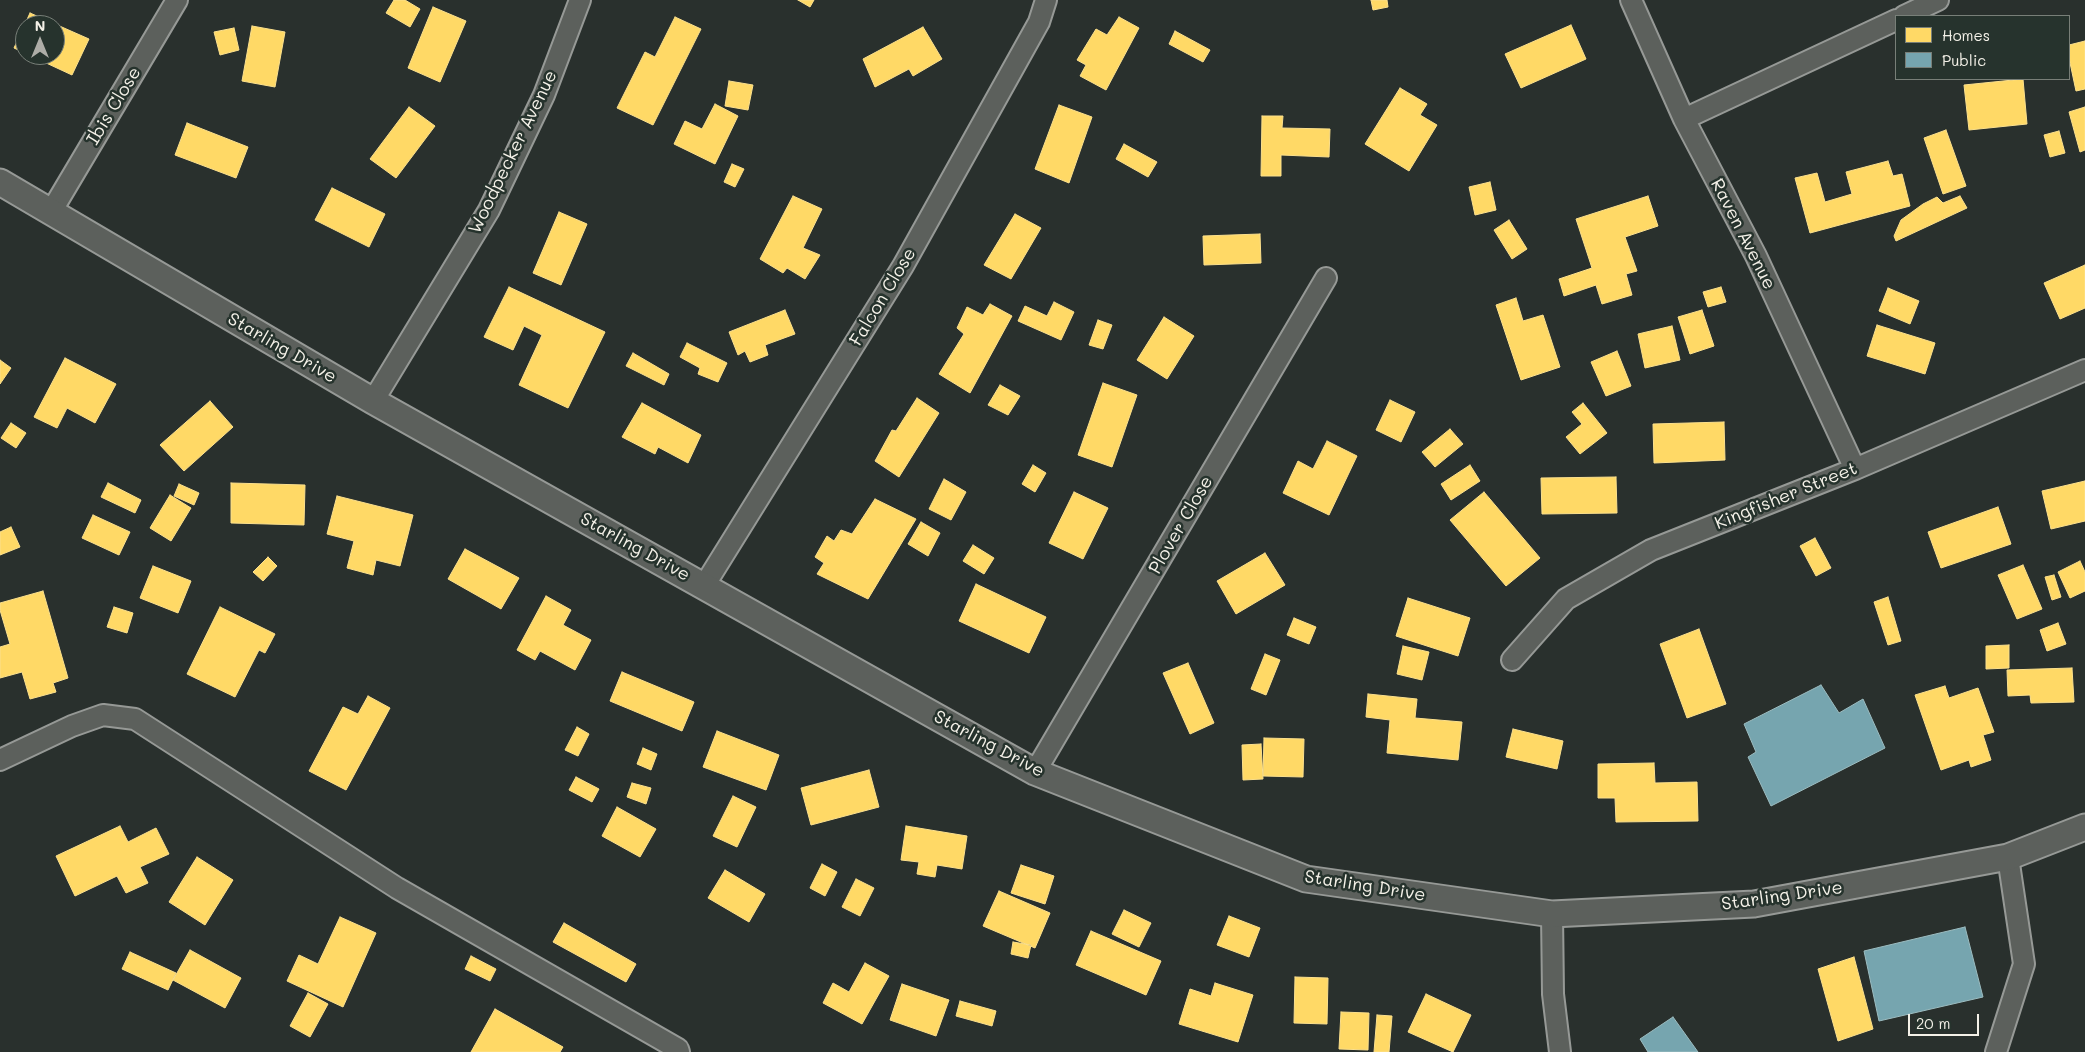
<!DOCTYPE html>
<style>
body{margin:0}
#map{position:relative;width:2085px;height:1052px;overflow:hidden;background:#29302d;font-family:Mali,sans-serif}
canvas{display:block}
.legend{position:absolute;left:1895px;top:15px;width:175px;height:65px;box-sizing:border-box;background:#26332d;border:1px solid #787f78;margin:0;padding:6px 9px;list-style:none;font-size:15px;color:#f4f1e8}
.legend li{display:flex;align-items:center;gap:10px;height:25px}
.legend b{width:25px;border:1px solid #787f78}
.north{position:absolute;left:15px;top:15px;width:50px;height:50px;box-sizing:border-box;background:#26332d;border:1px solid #787f78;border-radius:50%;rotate:0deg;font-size:14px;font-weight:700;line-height:20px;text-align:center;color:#f4f1e8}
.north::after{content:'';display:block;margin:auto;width:18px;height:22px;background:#adada7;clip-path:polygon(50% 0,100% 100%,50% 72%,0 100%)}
.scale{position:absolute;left:1908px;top:1014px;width:71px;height:22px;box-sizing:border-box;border:2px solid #f4f1e8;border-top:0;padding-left:6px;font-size:15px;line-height:18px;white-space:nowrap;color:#f4f1e8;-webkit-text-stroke:4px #26332d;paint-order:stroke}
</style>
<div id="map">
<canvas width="2085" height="1052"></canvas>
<ul class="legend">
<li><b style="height:14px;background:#ffd966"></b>Homes</li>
<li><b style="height:14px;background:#76a5af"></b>Public</li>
</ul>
<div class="north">N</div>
<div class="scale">20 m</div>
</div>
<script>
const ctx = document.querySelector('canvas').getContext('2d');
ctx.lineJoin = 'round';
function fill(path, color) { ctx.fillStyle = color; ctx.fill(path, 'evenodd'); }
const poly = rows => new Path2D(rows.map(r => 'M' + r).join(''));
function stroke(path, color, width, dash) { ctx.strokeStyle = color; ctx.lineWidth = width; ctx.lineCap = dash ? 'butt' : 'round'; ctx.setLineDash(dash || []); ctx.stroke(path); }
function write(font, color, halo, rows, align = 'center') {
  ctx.font = font + ' Mali,sans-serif'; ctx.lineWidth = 5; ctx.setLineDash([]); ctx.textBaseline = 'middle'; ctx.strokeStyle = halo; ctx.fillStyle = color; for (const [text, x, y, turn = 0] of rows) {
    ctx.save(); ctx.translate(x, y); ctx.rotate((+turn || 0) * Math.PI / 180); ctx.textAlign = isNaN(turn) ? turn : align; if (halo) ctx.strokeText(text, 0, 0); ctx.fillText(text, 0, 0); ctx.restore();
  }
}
const homes = poly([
 [394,0,405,0,420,9,410,27,386,13,394,0],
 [798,0,814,0,810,7,798,0],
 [1371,0,1387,0,1388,7,1373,10,1371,0],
 [433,7,466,21,440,82,408,68,433,7],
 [30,13,89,39,72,75,29,55,55,55,55,25,25,25,25,53,14,48,30,13],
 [675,17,701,29,653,125,617,108,645,52,655,57,675,17],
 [1119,17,1139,28,1106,90,1080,76,1086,65,1077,60,1096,29,1107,35,1119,17],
 [1571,25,1586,59,1521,88,1505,54,1571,25],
 [252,26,285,32,275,87,242,81,252,26],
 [923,27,942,59,913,76,909,69,875,87,863,59,923,27],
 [234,28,239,50,220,55,214,32,234,28],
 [1175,31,1210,50,1203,62,1169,44,1175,31],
 [2085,41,2085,89,2076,91,2069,58,2069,45,2085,41],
 [2023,79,2027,124,1969,130,1964,85,2023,79],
 [729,81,753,85,748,110,725,106,729,81],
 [1400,88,1427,104,1420,115,1437,125,1409,171,1365,144,1400,88],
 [715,104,738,116,715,164,674,144,685,121,702,129,715,104],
 [1059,105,1092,117,1069,183,1035,169,1059,105],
 [409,107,435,126,396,178,370,159,409,107],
 [2085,107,2085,150,2080,152,2069,112,2085,107],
 [1262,116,1283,116,1282,128,1330,129,1329,157,1281,155,1281,176,1261,176,1262,116],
 [187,123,248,147,236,178,175,155,187,123],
 [1946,130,1966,186,1943,194,1924,138,1946,130],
 [2059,131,2065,153,2050,157,2044,135,2059,131],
 [1124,144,1157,162,1148,177,1116,159,1124,144],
 [1888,161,1893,176,1902,174,1910,206,1810,233,1795,178,1817,173,1825,202,1852,194,1846,172,1888,161],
 [732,164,744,169,735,187,724,182,732,164],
 [1490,182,1496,210,1475,215,1469,187,1490,182],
 [332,188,385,214,369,247,315,220,332,188],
 [793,196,822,209,803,248,820,255,805,279,787,268,783,273,760,259,793,196],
 [1648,196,1658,226,1625,237,1637,271,1626,274,1632,295,1602,304,1596,285,1564,296,1559,279,1592,268,1576,219,1648,196],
 [1960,196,1967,208,1896,241,1894,236,1901,220,1923,204,1937,197,1943,203,1960,196],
 [559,212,587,224,561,285,533,273,559,212],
 [1015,214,1041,228,1011,279,984,265,1015,214],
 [1509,220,1527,249,1512,259,1494,230,1509,220],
 [1260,234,1261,263,1204,265,1203,236,1260,234],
 [2085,265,2085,308,2060,319,2044,283,2085,265],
 [509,287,605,332,568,408,519,385,542,335,524,326,513,350,484,337,509,287],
 [1721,287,1726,302,1708,307,1703,292,1721,287],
 [1888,288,1919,301,1910,324,1879,311,1888,288],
 [1516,298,1523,321,1543,315,1560,367,1521,380,1496,305,1516,298],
 [1054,302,1074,312,1061,340,1018,321,1025,306,1047,316,1054,302],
 [990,304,1012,316,970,393,939,374,964,334,957,328,967,307,983,315,990,304],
 [785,310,795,334,765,345,768,355,750,362,745,351,738,355,729,332,785,310],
 [1702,310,1714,346,1690,354,1678,317,1702,310],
 [1164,317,1194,336,1167,379,1137,360,1164,317],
 [1098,320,1112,325,1103,349,1089,345,1098,320],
 [1877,325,1935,343,1925,374,1867,356,1877,325],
 [1672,326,1680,360,1645,368,1638,334,1672,326],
 [687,343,727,363,718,382,698,374,700,368,680,357,687,343],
 [1617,351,1631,386,1606,396,1591,362,1617,351],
 [633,353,669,374,664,385,626,366,633,353],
 [65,358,116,384,95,423,67,408,57,428,34,417,65,358],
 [0,360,11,368,0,384,0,360],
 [1103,383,1137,395,1112,467,1078,455,1103,383],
 [1000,385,1020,396,1008,415,988,405,1000,385],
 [917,398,939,413,899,477,875,461,892,430,896,431,917,398],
 [1390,400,1415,412,1401,442,1376,430,1390,400],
 [210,401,233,427,184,471,160,445,210,401],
 [642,403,701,435,688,463,658,447,655,454,622,437,642,403],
 [1583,403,1607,433,1580,454,1566,437,1582,424,1572,412,1583,403],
 [1724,422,1725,460,1654,463,1653,424,1724,422],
 [11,423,26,433,16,448,1,438,11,423],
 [1450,429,1463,444,1435,467,1422,452,1450,429],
 [1327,441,1357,456,1329,515,1283,493,1298,461,1313,469,1327,441],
 [1033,465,1046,473,1035,492,1022,484,1033,465],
 [1470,465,1480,481,1451,500,1441,484,1470,465],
 [1616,477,1617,513,1542,514,1541,478,1616,477],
 [944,479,966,492,951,520,929,509,944,479],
 [2085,481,2085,521,2051,529,2042,491,2085,481],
 [108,483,141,500,135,513,101,497,108,483],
 [231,483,305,485,304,525,231,523,231,483],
 [179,484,199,493,194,505,174,496,179,484],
 [1074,492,1108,508,1083,559,1049,543,1074,492],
 [1484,492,1540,558,1506,586,1450,520,1484,492],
 [170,495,191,508,171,541,150,528,170,495],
 [337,496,413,515,400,566,376,560,373,575,347,568,354,541,327,534,337,496],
 [875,499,916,519,868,599,817,574,824,563,815,557,827,536,834,541,841,530,852,534,875,499],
 [1998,507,2011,544,1941,568,1928,532,1998,507],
 [93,515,130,532,119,555,82,538,93,515],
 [921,522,940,533,928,556,908,544,921,522],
 [11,527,20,547,0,555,0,532,11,527],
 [1815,538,1831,568,1816,576,1800,546,1815,538],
 [973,545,994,558,984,574,963,561,973,545],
 [465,549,519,578,501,609,448,579,465,549],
 [1265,553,1285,585,1236,614,1217,581,1265,553],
 [268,557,277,566,263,581,253,572,268,557],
 [2080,561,2085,572,2085,591,2070,598,2058,572,2080,561],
 [2023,565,2042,609,2017,619,1998,575,2023,565],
 [153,566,191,581,178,613,140,598,153,566],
 [2054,575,2061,597,2052,600,2045,577,2054,575],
 [976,584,1046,617,1029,653,959,621,976,584],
 [43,591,68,678,53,683,56,692,30,699,22,672,0,678,0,647,10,644,0,610,0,603,43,591],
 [546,596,571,610,563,625,591,640,575,670,540,651,535,660,517,650,546,596],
 [1888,597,1901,641,1888,645,1874,602,1888,597],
 [1408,598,1470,618,1458,656,1396,636,1408,598],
 [114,607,133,613,127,633,107,627,114,607],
 [220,607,275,634,265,653,259,650,235,697,187,674,220,607],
 [1294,618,1316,627,1309,644,1287,635,1294,618],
 [2058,623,2066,644,2047,651,2040,630,2058,623],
 [1699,629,1726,704,1687,718,1660,644,1699,629],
 [2009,645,2009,668,1986,669,1986,646,2009,645],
 [1403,646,1429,652,1422,680,1397,674,1403,646],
 [1265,654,1280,660,1266,695,1251,689,1265,654],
 [1188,663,1214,723,1190,734,1163,673,1188,663],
 [2072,668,2074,702,2031,703,2030,695,2008,696,2007,670,2072,668],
 [622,672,694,702,682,731,610,701,622,672],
 [1945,686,1949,698,1978,688,1994,732,1983,735,1991,760,1971,767,1969,760,1941,770,1915,695,1945,686],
 [1368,694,1417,699,1415,718,1462,722,1458,760,1387,753,1390,720,1366,717,1368,694],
 [368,696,390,708,346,790,309,771,343,707,358,714,368,696],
 [577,727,589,734,578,756,565,750,577,727],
 [1513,729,1563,741,1557,769,1506,757,1513,729],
 [717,731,779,755,766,790,703,767,717,731],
 [1264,738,1304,739,1303,777,1263,776,1264,738],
 [1261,744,1263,779,1243,780,1242,745,1261,744],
 [643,748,657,754,651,770,637,764,643,748],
 [1654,763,1655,783,1697,782,1698,821,1616,822,1615,798,1598,798,1598,764,1654,763],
 [869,770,879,807,811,825,801,788,869,770],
 [576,777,599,789,592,802,569,790,576,777],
 [632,783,651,788,646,804,627,797,632,783],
 [733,796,756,807,737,847,713,836,733,796],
 [617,807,656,829,640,857,602,836,617,807],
 [120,826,128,842,156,828,169,854,140,867,148,883,126,893,117,876,75,896,56,856,120,826],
 [906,826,967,836,962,869,937,865,935,877,917,874,919,862,901,860,906,826],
 [197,857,233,880,205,925,169,902,197,857],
 [822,864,837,872,825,896,810,888,822,864],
 [1021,865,1054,876,1045,904,1011,893,1021,865],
 [725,870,765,894,749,922,708,898,725,870],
 [856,879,874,888,860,916,842,907,856,879],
 [999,891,1050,913,1035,948,983,926,999,891],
 [1124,910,1151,923,1139,947,1112,934,1124,910],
 [1229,916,1260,928,1249,957,1217,945,1229,916],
 [340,917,376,933,343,1007,287,981,299,955,318,964,340,917],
 [564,923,636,964,626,982,553,942,564,923],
 [1091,931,1161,961,1146,995,1076,965,1091,931],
 [1013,942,1031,945,1028,958,1011,954,1013,942],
 [190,950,241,978,225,1008,173,980,190,950],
 [130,952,176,973,168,990,122,969,130,952],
 [471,956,496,969,490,981,465,969,471,956],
 [1854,957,1873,1029,1838,1041,1818,969,1854,957],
 [865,963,889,976,862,1024,823,1003,833,983,849,992,865,963],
 [1295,977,1328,978,1327,1024,1294,1023,1295,977],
 [1215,983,1253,995,1238,1042,1179,1024,1190,989,1211,996,1215,983],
 [902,984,949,1000,936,1036,890,1020,902,984],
 [308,993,328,1004,310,1037,290,1026,308,993],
 [1426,994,1471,1015,1453,1052,1408,1032,1426,994],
 [960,1001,996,1011,992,1026,956,1016,960,1001],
 [495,1009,563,1047,560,1052,471,1052,495,1009],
 [1341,1012,1369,1013,1368,1050,1339,1049,1341,1012],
 [1377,1015,1392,1016,1389,1052,1374,1052,1377,1015]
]);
fill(homes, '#ffd966');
stroke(homes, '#fce08d', 1);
const public = poly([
 [1821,685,1839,713,1863,699,1885,748,1771,806,1748,757,1756,752,1744,724,1821,685],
 [1965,927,1983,997,1879,1021,1864,951,1965,927],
 [1673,1017,1698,1052,1648,1052,1640,1039,1673,1017]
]);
fill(public, '#76a5af');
stroke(public, '#9cbcc0', 1);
const minor = poly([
 [1631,0,1684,119,1756,256,1855,469],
 [1904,16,1938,0],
 [1684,119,1896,20],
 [51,212,177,0],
 [373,401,489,210,544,95,580,0],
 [704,586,903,266,1039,22,1046,0],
 [1512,660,1566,599,1651,550,1855,469,2085,370],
 [0,760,72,726,103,715,135,719,397,888,678,1049,679,1052],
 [1035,772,1326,278],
 [1552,914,1553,994,1560,1052],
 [1996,1052,2024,964,2008,857]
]);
const tertiary = poly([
 [0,182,373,401,1035,772,1306,879,1552,914,1754,904,2008,857,2085,827]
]);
stroke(minor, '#969996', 24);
stroke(tertiary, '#969996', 29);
stroke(minor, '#5c605c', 20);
stroke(tertiary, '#5c605c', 25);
write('18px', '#f4f1e8', '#26332d', [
 ["Ibis Close",114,106,-59],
 ["Woodpecker Avenue",513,152,-64],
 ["Raven Avenue",1743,234,63],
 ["Falcon Close",883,297,-59],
 ["Starling Drive",282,348,30],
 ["Kingfisher Street",1786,496,-22],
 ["Plover Close",1181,525,-60],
 ["Starling Drive",635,547,29],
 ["Starling Drive",989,744,28],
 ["Starling Drive",1365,886,9],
 ["Starling Drive",1782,896,-8]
]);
</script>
